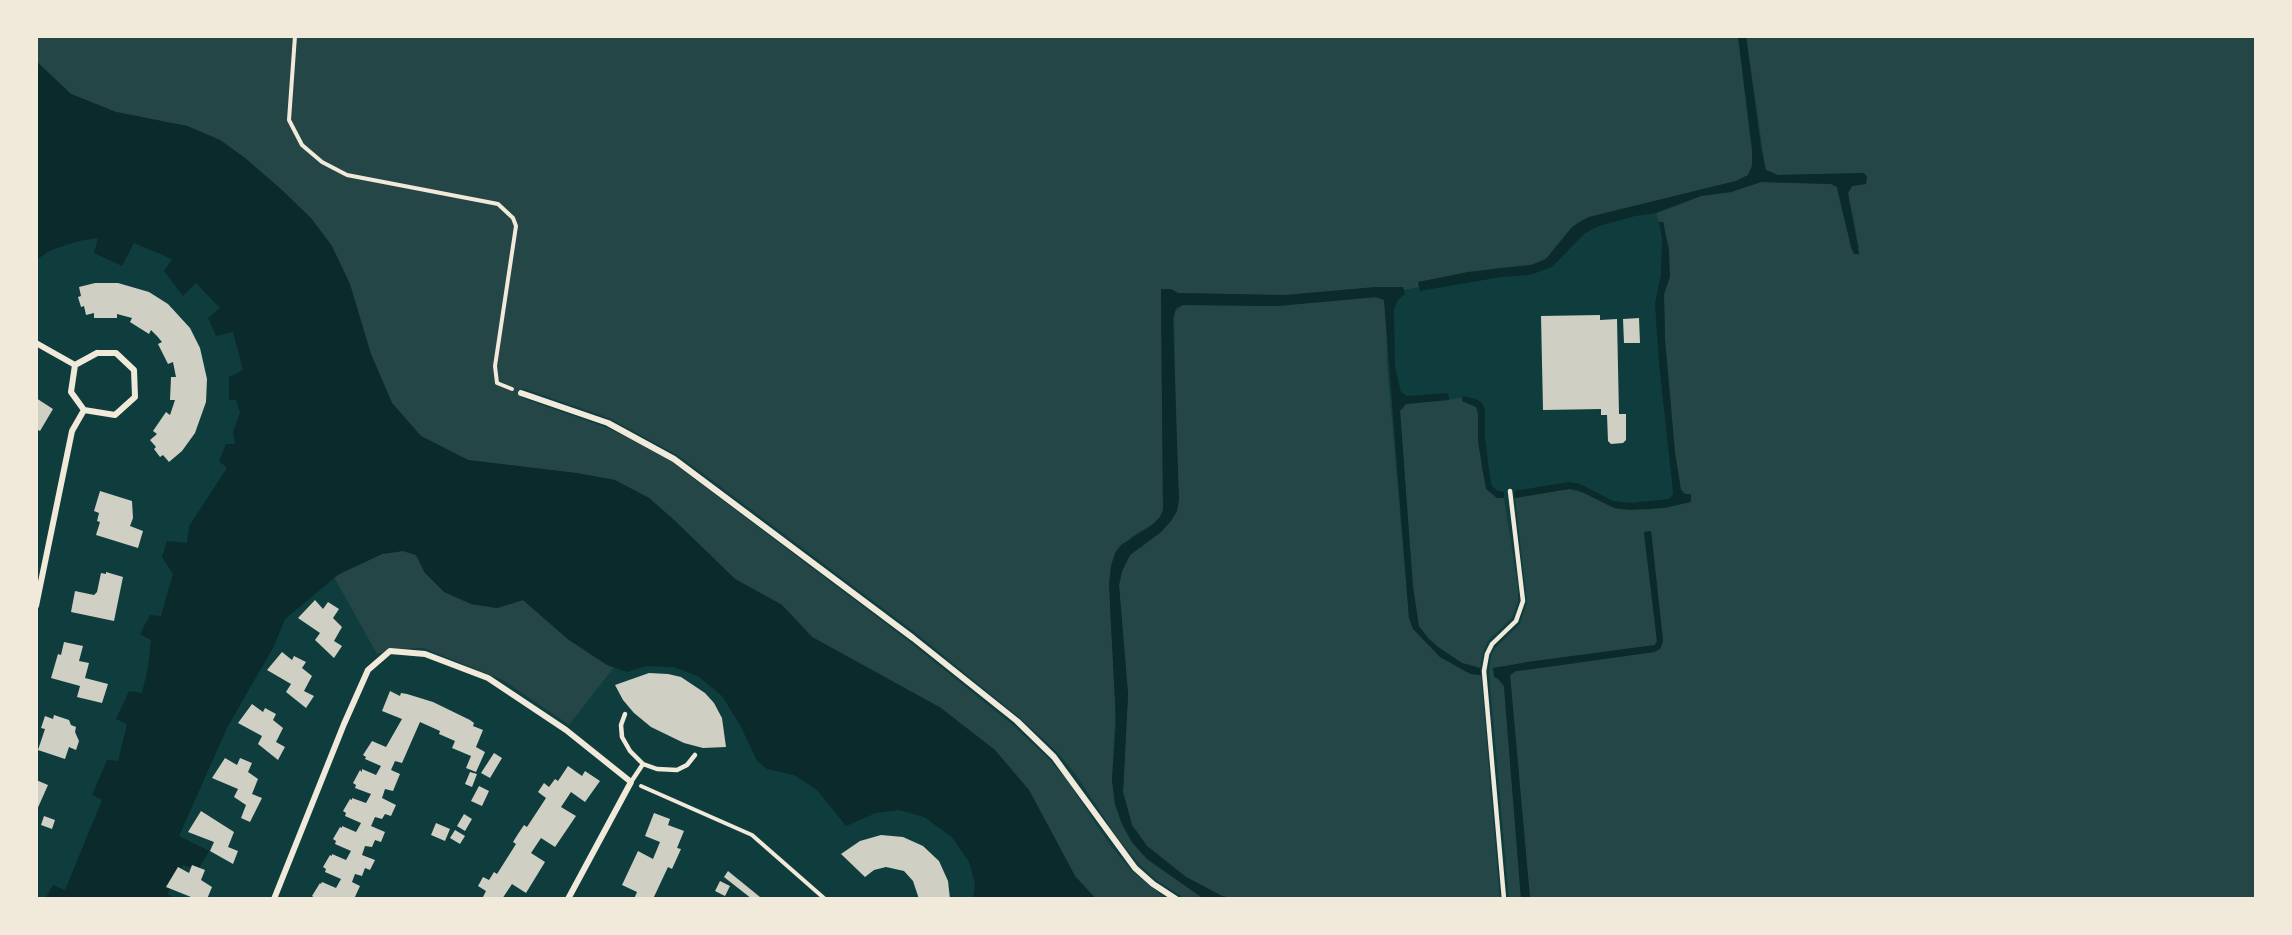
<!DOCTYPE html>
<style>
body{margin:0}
#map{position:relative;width:2292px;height:935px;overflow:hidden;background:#0f3d3e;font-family:Lato,sans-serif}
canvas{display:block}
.frame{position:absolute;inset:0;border:38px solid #f1e9da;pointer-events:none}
</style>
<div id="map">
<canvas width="2292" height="935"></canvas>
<div class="frame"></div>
</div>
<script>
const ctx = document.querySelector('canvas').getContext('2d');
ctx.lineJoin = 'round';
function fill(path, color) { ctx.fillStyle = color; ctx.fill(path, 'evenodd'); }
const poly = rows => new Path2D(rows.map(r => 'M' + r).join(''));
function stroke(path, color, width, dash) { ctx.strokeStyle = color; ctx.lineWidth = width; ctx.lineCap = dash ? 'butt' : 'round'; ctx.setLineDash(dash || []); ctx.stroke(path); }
fill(poly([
 [36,36,1738,36,1753,161,1748,175,1736,181,1589,217,1578,222,1549,257,1531,265,1497,268,1418,282,1419,287,1404,290,1402,287,1389,287,1286,295,1259,295,1178,293,1170,289,1161,289,1163,510,1160,517,1152,525,1131,537,1110,608,1116,698,1112,780,1115,804,1122,824,1132,842,1147,859,1204,899,1186,899,1156,880,1139,864,1119,840,1076,775,1058,753,1020,718,917,634,709,478,677,455,609,418,522,388,522,398,605,427,637,442,672,462,910,642,1014,726,1050,760,1068,782,1111,846,1132,871,1166,899,1096,899,1075,876,1029,790,941,708,812,637,782,605,735,579,673,519,649,498,615,480,576,473,468,460,421,436,392,403,371,354,283,191,245,158,220,140,187,126,116,112,71,94,36,61],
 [1746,36,2256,36,2256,899,1530,899,1510,675,1516,671,1525,670,1654,652,1660,649,1663,641,1651,531,1644,533,1657,641,1655,645,1528,662,1493,669,1504,686,1521,899,1509,899,1489,673,1491,655,1496,647,1520,624,1527,602,1515,498,1569,489,1646,510,1691,502,1681,490,1675,453,1665,340,1664,294,1666,286,1664,222,1659,222,1656,213,1701,196,1731,192,1761,182,1831,184,1837,187,1842,211,1854,254,1859,247,1848,193,1852,186,1867,180,1864,173,1777,175,1766,170,1765,166],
 [1376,297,1384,300,1386,303,1387,362,1409,618,1440,657,1470,674,1481,675,1500,899,1237,899,1222,896,1186,877,1147,846,1132,825,1123,792,1128,694,1119,585,1122,571,1130,555,1161,532,1177,511,1174,312,1183,305,1277,306],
 [1462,398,1463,401,1476,407,1478,413,1482,470,1497,498,1504,498,1518,586,1518,601,1512,618,1488,641,1483,652,1480,668,1462,663,1438,647,1428,638,1419,627,1413,588,1400,411,1406,404],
 [403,551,416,555,425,573,471,604,497,608,523,600,569,640,614,667,569,725,503,680,423,648,396,649,377,654,334,577,382,554]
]), '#244646');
fill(poly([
 [1738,36,1746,36,1761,148,1766,170,1778,175,1864,173,1867,177,1866,184,1852,186,1848,193,1859,254,1854,254,1851,247,1837,187,1831,184,1761,182,1731,192,1701,196,1656,213,1635,216,1599,226,1585,233,1552,267,1530,275,1501,277,1420,291,1418,282,1468,272,1531,265,1545,260,1572,227,1589,217,1736,181,1748,175,1752,167,1752,148],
 [36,61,71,94,116,112,187,126,220,140,245,158,283,191,311,218,332,246,350,284,371,354,392,403,421,436,468,460,576,473,615,480,649,498,673,519,735,579,782,605,812,637,941,708,995,750,1029,790,1075,876,1096,899,973,899,975,884,969,862,952,837,924,817,899,810,876,813,846,826,817,790,794,775,767,769,757,761,740,725,722,696,698,676,673,667,646,666,627,672,607,665,569,640,523,600,497,608,471,604,444,592,425,573,416,555,403,551,382,554,339,574,285,619,274,646,227,728,179,836,209,851,198,870,183,865,167,894,176,899,45,899,53,885,65,890,102,800,92,795,107,760,118,761,127,724,116,719,129,691,142,693,148,667,151,640,140,634,150,615,161,616,173,574,162,557,167,541,187,543,189,526,227,468,219,461,226,444,235,444,233,432,240,413,236,400,229,400,229,377,243,370,233,332,216,336,208,318,220,308,196,283,183,296,164,271,172,259,134,243,122,266,94,253,98,238,79,241,51,250,36,260],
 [1659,222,1663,222,1669,250,1670,277,1664,294,1665,340,1675,453,1681,490,1685,494,1691,494,1691,502,1664,508,1629,510,1614,508,1578,490,1569,489,1515,498,1514,491,1569,482,1580,484,1613,501,1630,503,1669,499,1672,496,1673,492,1659,363,1655,304,1661,274,1662,239],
 [1375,287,1403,287,1405,294,1398,300,1394,310,1395,367,1401,392,1407,396,1448,393,1449,400,1406,404,1400,411,1413,588,1419,626,1428,638,1438,647,1462,663,1480,668,1481,675,1471,674,1440,657,1413,629,1409,618,1384,300,1376,297,1277,306,1183,305,1176,308,1173,320,1179,500,1177,511,1171,521,1161,532,1130,555,1122,571,1119,585,1128,694,1123,792,1132,825,1147,846,1186,877,1222,896,1237,899,1204,899,1147,859,1132,842,1122,824,1115,804,1112,780,1116,723,1109,584,1111,566,1115,553,1121,545,1152,525,1160,517,1163,510,1161,289,1171,289,1178,293,1286,295],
 [1463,396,1476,399,1482,403,1485,410,1485,438,1490,477,1492,486,1498,491,1504,492,1504,498,1497,498,1486,489,1478,442,1478,413,1476,407,1462,401],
 [1651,531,1663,641,1660,649,1654,652,1525,670,1516,671,1510,675,1530,899,1521,899,1504,686,1498,679,1494,677,1493,668,1528,662,1655,645,1657,641,1644,532]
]), '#0a2a2b');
fill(poly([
 [95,283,118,283,149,292,168,304,190,328,200,348,207,379,206,402,195,433,182,451,169,462,163,455,160,457,154,449,156,447,150,440,157,434,153,431,166,412,170,415,175,400,170,400,171,377,176,377,173,362,168,364,158,344,162,342,157,336,151,330,149,334,130,322,132,318,117,314,117,318,94,318,94,313,86,315,84,306,81,307,78,297,81,296,79,287],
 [1600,315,1600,320,1617,319,1619,414,1626,414,1626,440,1623,443,1611,444,1608,441,1607,415,1601,415,1601,409,1543,410,1541,316],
 [1639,318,1640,343,1624,343,1623,319],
 [36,398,53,409,40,431,36,429],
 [100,491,132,501,133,518,130,526,143,531,138,548,96,535,100,522,97,521,99,513,94,511],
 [106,572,123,577,114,621,71,612,75,591,94,595,97,592,101,573,106,574],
 [315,600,323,609,328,602,339,609,333,618,342,627,334,641,342,646,334,658,315,640,320,633,298,618],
 [64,642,83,646,79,661,89,663,85,678,108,684,102,703,77,697,80,686,51,678,58,654,61,655],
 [282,652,292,660,294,656,306,662,302,668,312,676,304,691,314,696,306,708,286,692,291,684,267,670],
 [649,673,668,674,681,677,705,693,714,703,722,718,726,747,703,748,684,743,651,727,634,713,623,700,615,685],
 [390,691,400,696,401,693,407,694,433,702,470,720,474,723,473,726,483,730,476,747,485,752,476,772,466,768,471,756,452,748,455,741,439,734,440,731,420,722,402,763,395,761,391,770,400,774,393,791,385,789,382,798,396,805,391,816,385,814,382,819,375,817,371,826,385,832,381,842,375,840,372,847,365,846,362,855,375,860,370,870,365,868,362,876,355,874,352,882,360,886,354,899,316,899,312,896,320,883,321,884,322,882,336,888,341,879,325,872,326,869,323,867,330,855,332,856,332,854,346,860,351,851,335,844,336,841,333,839,340,827,342,828,342,826,356,832,361,823,345,816,346,813,343,811,350,799,352,800,352,798,366,803,371,794,355,788,356,785,353,783,360,770,362,772,362,769,376,775,381,766,365,759,366,757,363,755,372,741,386,747,402,719,382,711],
 [252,704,263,712,265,708,276,714,273,720,283,728,276,742,285,747,278,760,258,744,262,736,238,723],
 [54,715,69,720,71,725,76,727,75,732,79,741,76,750,69,747,65,759,38,750,45,729,41,728,45,716,53,719],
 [494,753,502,758,490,778,481,773],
 [225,758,237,765,240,758,252,763,248,772,258,779,252,794,262,798,250,822,241,818,246,805,234,797,238,789,212,778],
 [568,766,582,776,585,771,600,781,585,802,571,792,561,807,576,816,555,847,541,838,531,853,545,862,526,893,512,884,502,899,482,899,486,891,478,886,483,877,489,880,494,872,497,874,516,844,513,842,518,834,524,825,527,827,546,798,538,792,544,783,549,787,555,779,558,781],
 [470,772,477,774,472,787,465,784],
 [36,780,48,785,36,812],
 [479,786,489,791,482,806,471,801],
 [201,811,234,832,228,847,238,851,233,864,210,851,214,842,188,832],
 [654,813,670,819,668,825,684,831,677,848,681,849,672,869,668,867,653,899,634,899,637,892,622,885,638,851,653,859,660,842,645,836],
 [464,814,472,819,465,831,457,826],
 [44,816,55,820,52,829,41,825],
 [436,823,450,829,445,841,431,835],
 [455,830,465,836,460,844,450,838],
 [881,835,903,837,923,846,939,861,948,881,950,899,919,899,913,881,904,871,886,867,874,870,865,877,841,854,860,841],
 [192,865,205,870,201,880,212,887,207,899,191,899,191,897,166,887,178,867,189,873],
 [728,871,760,897,759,899,752,899,724,877],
 [720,881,730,886,725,896,715,891]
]), '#cfcfc3');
stroke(poly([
 [295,36,289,120,302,145,322,162,347,175,498,204,513,218,516,226,495,366,497,383,512,389],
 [641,786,752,835,825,899]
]), '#f1e9da', 4);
stroke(poly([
 [625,714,621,725,622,737,630,751,643,764,657,769,677,770,687,765,695,755],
 [631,782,643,764],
 [1504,899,1484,671,1487,654,1492,644,1516,621,1523,601,1510,491]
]), '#f1e9da', 4.5);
stroke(poly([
 [36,343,75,365],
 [97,353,116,353,134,370,135,397,115,415,84,410,71,392,75,365,97,353],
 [521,393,608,423,674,459,913,638,1017,721,1054,757,1135,868,1153,884,1176,899],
 [36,606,72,431,84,410],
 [274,899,344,724,368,670,390,651,425,654,488,678,566,730,631,782,568,899]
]), '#f1e9da', 6);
</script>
